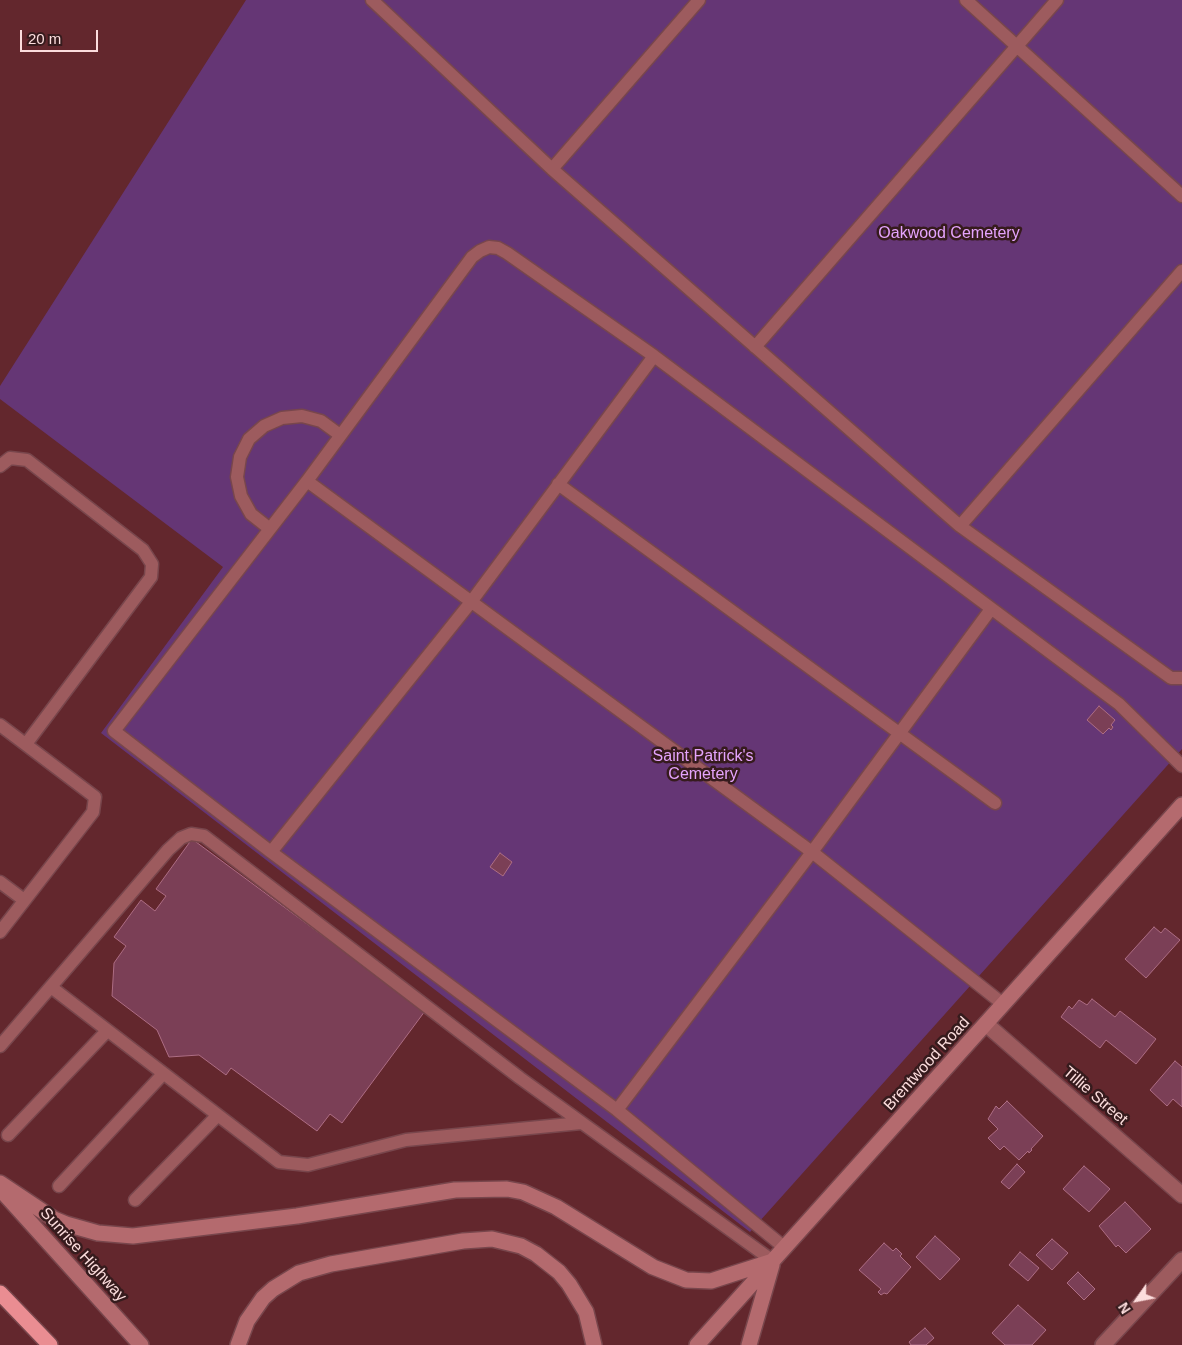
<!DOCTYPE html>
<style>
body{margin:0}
#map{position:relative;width:1182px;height:1345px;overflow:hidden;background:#63272d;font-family:Helvetica,sans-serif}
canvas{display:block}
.north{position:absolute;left:1112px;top:1275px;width:50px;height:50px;-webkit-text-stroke:4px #361b1d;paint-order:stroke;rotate:237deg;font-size:14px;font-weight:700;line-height:20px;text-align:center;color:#fcdddd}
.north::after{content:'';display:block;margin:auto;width:18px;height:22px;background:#fcdddd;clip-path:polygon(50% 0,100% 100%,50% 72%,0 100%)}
.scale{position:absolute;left:20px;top:30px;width:78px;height:22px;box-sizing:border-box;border:2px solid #fcdddd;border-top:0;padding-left:6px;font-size:15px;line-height:18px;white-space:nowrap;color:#fcdddd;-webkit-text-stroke:4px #361b1d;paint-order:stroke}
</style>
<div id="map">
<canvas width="1182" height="1345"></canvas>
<div class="north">N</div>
<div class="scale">20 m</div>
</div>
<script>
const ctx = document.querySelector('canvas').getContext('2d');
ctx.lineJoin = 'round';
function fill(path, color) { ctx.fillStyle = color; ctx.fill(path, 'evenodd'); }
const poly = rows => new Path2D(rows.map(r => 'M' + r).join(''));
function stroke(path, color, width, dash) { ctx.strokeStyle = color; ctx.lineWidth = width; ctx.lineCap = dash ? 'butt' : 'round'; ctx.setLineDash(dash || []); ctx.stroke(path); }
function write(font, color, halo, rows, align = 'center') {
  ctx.font = font + ' Helvetica,sans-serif'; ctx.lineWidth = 5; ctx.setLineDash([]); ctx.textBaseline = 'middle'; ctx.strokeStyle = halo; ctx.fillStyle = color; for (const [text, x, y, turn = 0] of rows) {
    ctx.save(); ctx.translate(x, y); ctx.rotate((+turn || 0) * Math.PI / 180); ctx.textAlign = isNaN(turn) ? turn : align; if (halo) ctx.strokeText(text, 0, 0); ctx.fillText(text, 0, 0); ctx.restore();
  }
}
fill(poly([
 [246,0,1182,0,1182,749,750,1232,101,733,223,567,0,399,0,386]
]), '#653675');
const building = poly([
 [1099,706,1115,720,1111,725,1113,727,1111,730,1109,728,1103,734,1087,720,1099,706],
 [192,839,425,1011,342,1123,330,1114,317,1131,231,1068,226,1075,199,1055,169,1057,157,1030,112,996,114,963,126,946,114,937,141,900,155,911,166,896,156,889,192,839],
 [500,853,512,862,503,876,490,867,500,853],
 [1154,927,1161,933,1165,928,1180,940,1146,978,1125,959,1154,927],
 [1092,999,1115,1017,1120,1011,1156,1039,1136,1064,1106,1040,1100,1048,1061,1017,1069,1006,1072,1009,1079,1000,1087,1005,1092,999],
 [1175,1061,1182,1067,1182,1107,1173,1099,1167,1106,1150,1090,1175,1061],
 [1007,1101,1043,1136,1031,1149,1032,1150,1029,1153,1028,1151,1019,1160,1004,1146,1000,1150,988,1138,998,1129,988,1119,996,1106,999,1109,1007,1101],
 [1017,1164,1025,1172,1009,1189,1001,1182,1017,1164],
 [1084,1166,1110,1189,1089,1212,1063,1189,1084,1166],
 [1125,1202,1151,1229,1126,1253,1118,1245,1116,1247,1099,1226,1125,1202],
 [935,1236,960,1259,940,1280,916,1257,935,1236],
 [1052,1239,1068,1253,1052,1270,1036,1255,1052,1239],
 [884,1243,893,1251,896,1248,902,1254,900,1256,911,1267,887,1294,884,1293,881,1295,878,1292,881,1289,859,1270,884,1243],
 [1020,1252,1039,1268,1028,1281,1009,1265,1020,1252],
 [1078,1272,1095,1289,1084,1300,1067,1283,1078,1272],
 [1018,1305,1046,1330,1032,1345,1005,1345,992,1333,1018,1305],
 [925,1328,934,1338,926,1345,911,1345,909,1342,925,1328]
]);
fill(building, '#7b3f56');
stroke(building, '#ad6d84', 1);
const lane = poly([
 [372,0,552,169,960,526,1171,678,1182,678],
 [966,0,1182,196],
 [552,169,699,0],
 [755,347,1057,0],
 [654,356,507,253,498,248,489,247,480,251,472,257,307,481,812,852,991,609],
 [0,466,10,458,27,460,143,550,152,564,151,577,26,744],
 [558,484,995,803],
 [960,526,1182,271],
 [270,529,251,514,241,496,237,477,240,457,249,439,264,426,282,418,302,416,321,421,340,435],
 [0,725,95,797,93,812,0,932],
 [271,852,114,731,307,481],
 [0,882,24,900],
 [51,987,279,1162,308,1165,406,1140,581,1123],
 [0,1046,168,850,181,838,191,834,204,836,520,1078,773,1261],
 [617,1110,271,852,471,602,654,356,1119,704,1182,766],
 [8,1135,107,1031],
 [59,1186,163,1074],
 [135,1200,217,1116],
 [785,1248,617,1110,812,852,1003,1004]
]);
const street = poly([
 [986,1024,1182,1195],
 [1103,1345,1182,1260]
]);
const secondary = poly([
 [0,1183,54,1219,66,1224,98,1233,133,1236,297,1216,455,1190,507,1189,523,1192,556,1207,653,1267,686,1280,711,1281,773,1261],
 [1,1190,141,1345],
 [238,1345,247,1321,263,1298,273,1289,299,1273,331,1264,463,1241,492,1239,521,1246,536,1254,559,1272,569,1284,586,1312,594,1345],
 [697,1345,1182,805],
 [749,1345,772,1265]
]);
const highway = poly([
 [0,1293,50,1345]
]);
stroke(lane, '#78464c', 15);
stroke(street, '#78464c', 18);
stroke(secondary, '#78464c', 18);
stroke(highway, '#78464c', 18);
stroke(lane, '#9d5b5e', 12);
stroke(street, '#9d5b5e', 15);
stroke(secondary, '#b46a6e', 15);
stroke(highway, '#ea8d92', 15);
write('16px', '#e5a4fd', '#361b1d', [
 ["Oakwood Cemetery",949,234],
 ["Saint Patrick's",703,757],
 ["Cemetery",703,775]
]);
write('16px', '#fcdddd', '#361b1d', [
 ["Brentwood Road",927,1064,-48],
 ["Tillie Street",1095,1096,41],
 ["Sunrise Highway",83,1255,48]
]);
</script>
